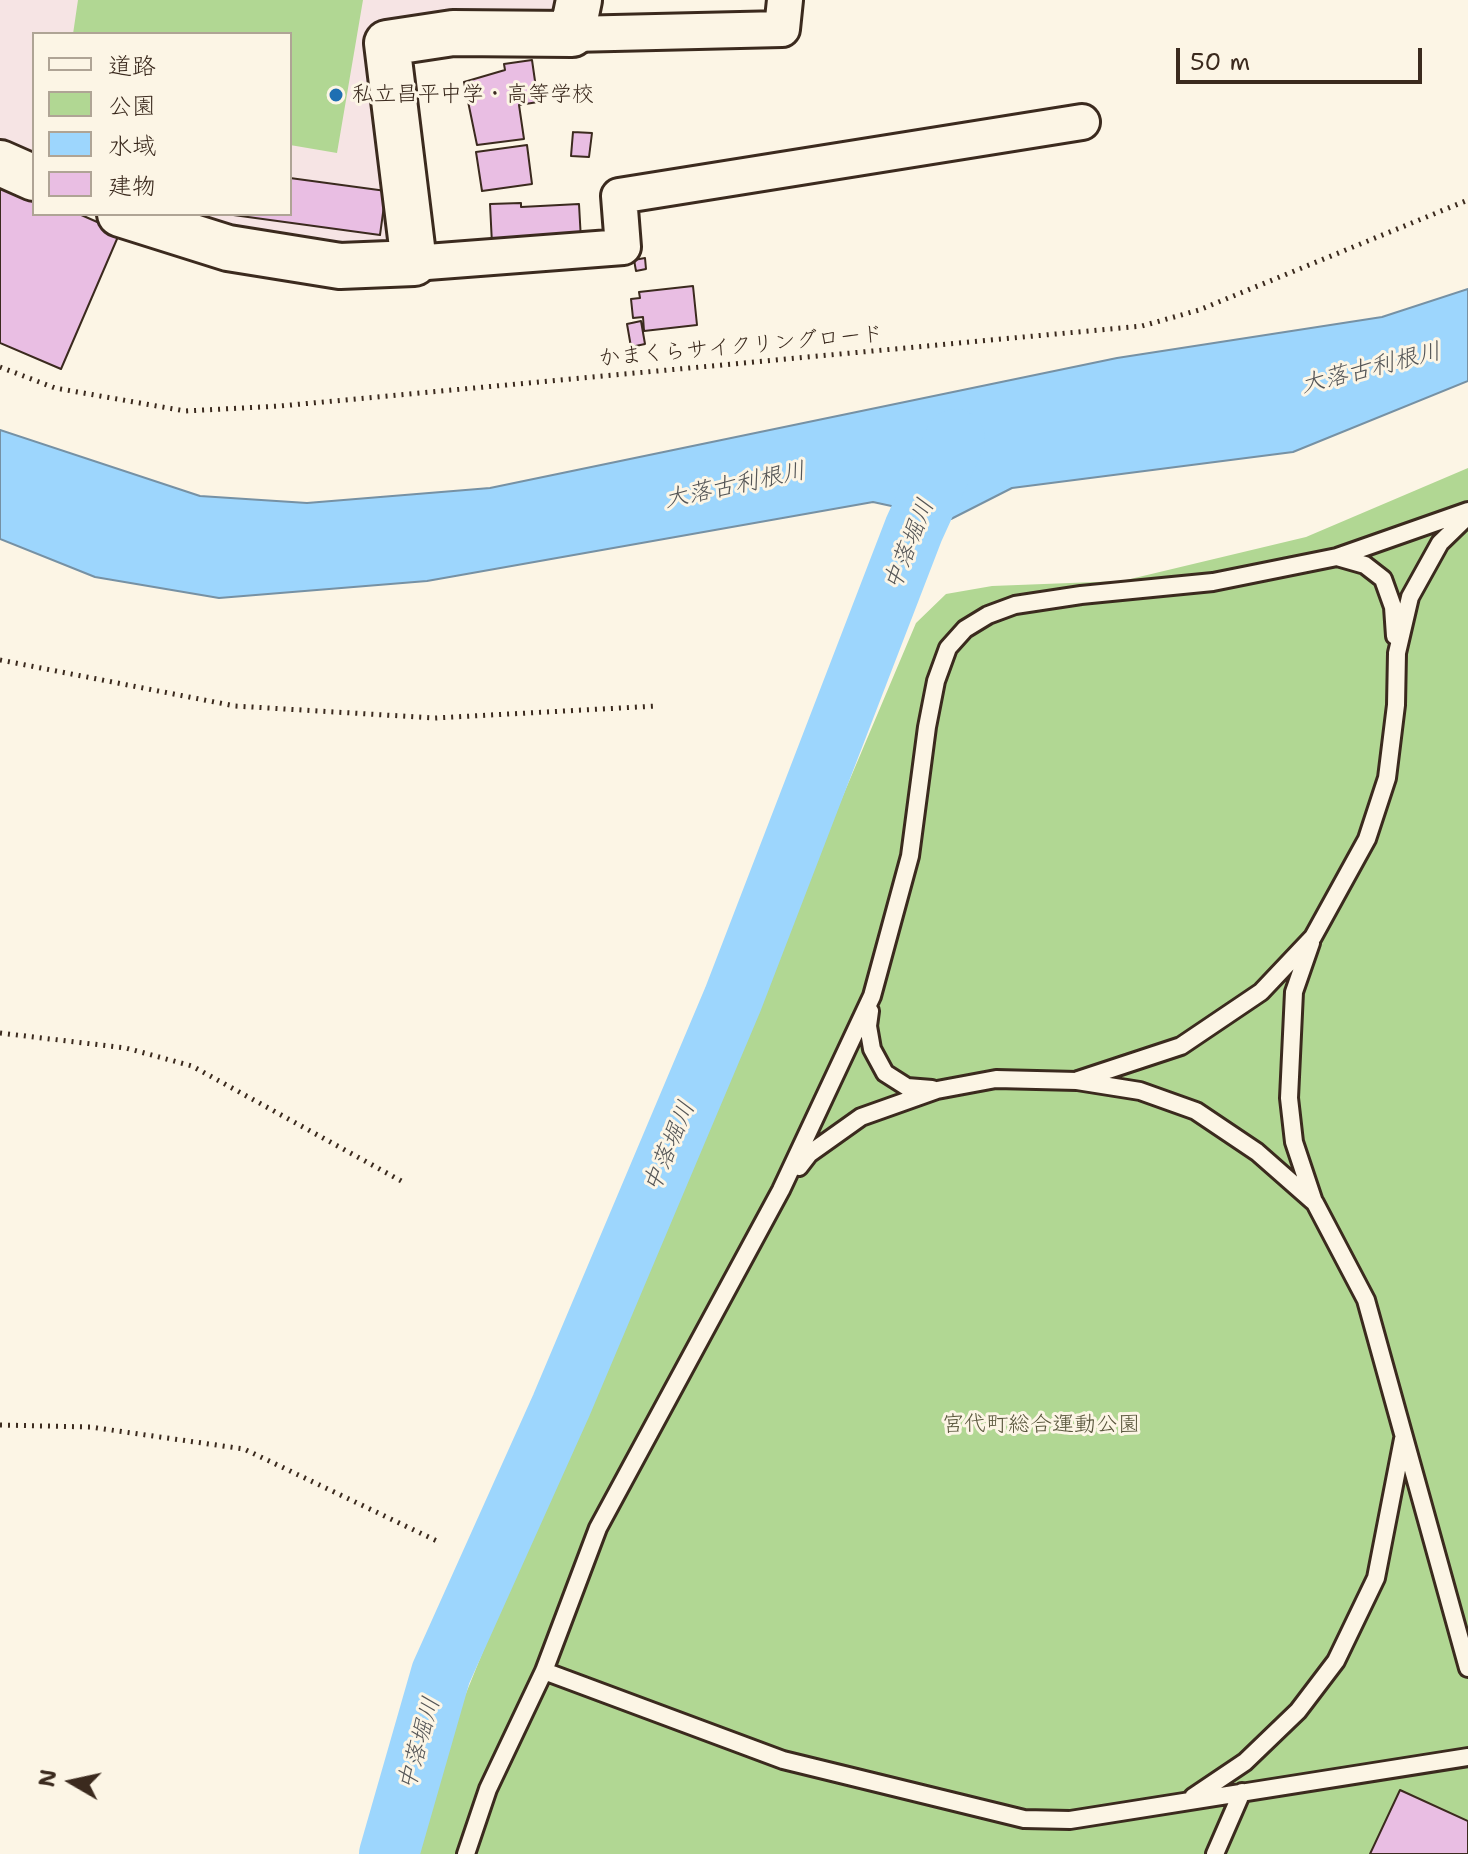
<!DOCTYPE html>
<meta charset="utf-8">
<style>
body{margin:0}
#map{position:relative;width:1468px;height:1854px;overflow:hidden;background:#fcf5e5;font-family:"Shantell Sans","Klee One",sans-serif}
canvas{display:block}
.legend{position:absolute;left:32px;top:32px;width:260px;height:184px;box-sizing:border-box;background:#fcf5e5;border:2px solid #afa495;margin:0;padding:10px 14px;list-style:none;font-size:24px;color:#3b2a1e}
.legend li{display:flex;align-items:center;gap:16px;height:40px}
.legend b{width:40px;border:2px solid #afa495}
.north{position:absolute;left:32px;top:1742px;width:80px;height:80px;-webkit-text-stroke:6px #fcf5e5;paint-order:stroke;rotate:279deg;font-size:22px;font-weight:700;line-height:32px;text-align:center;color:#3b2a1e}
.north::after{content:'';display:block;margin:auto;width:28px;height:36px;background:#3b2a1e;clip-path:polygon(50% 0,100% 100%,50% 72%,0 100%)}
.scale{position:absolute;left:1176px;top:48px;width:246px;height:36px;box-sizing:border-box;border:4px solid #3b2a1e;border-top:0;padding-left:10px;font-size:24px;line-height:28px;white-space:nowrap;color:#3b2a1e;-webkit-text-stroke:6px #fcf5e5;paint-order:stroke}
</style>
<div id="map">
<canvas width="1468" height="1854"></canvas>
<ul class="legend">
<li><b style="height:10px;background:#fcf5e5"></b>道路</li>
<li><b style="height:22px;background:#b1d793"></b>公園</li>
<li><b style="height:22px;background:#9dd6fd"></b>水域</li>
<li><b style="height:22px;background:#e9bee3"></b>建物</li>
</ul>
<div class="north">N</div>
<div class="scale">50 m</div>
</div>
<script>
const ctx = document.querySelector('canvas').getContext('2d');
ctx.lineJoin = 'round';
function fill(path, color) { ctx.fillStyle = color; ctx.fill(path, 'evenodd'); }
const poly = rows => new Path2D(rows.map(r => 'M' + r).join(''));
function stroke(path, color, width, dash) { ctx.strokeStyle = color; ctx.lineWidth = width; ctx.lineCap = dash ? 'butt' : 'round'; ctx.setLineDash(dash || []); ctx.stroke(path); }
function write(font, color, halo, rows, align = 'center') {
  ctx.font = font + ' "Shantell Sans","Klee One",sans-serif'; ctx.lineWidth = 6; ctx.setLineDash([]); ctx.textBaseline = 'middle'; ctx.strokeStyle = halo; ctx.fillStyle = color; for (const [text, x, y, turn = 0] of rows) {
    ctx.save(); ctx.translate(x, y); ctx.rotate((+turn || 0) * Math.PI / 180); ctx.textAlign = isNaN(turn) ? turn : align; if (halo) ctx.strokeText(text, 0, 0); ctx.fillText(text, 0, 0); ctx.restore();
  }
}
fill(poly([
 [0,0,572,0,566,26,376,39,402,249,338,253,159,214,290,214,290,34,34,34,34,166,0,150]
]), '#f6e4e4');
fill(poly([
 [78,0,363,0,337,153,290,145,290,34,73,34],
 [1468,468,1468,1854,416,1854,443,1750,529,1538,916,623,946,594,992,586,1122,581,1306,537]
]), '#b1d793');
const water = poly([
 [1468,289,1468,381,1293,452,1012,488,951,519,873,502,427,581,219,598,95,577,0,539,0,430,200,496,307,503,490,488,1117,358,1382,317,1468,289]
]);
fill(water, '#9dd6fd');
stroke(water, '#7691a4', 2);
stroke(poly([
 [389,1854,441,1673,561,1406,733,999,914,529,955,439]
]), '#9dd6fd', 60);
const building = poly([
 [532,60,538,102,519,105,524,139,477,145,464,82,505,70,504,64,532,60],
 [573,132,592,133,589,157,571,156,573,132],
 [527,145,532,184,482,191,476,152,527,145],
 [290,178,386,191,380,235,226,214,290,214,290,178],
 [0,180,34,195,34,214,79,214,120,232,61,369,0,343,0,180],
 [521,203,521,207,579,204,581,240,492,244,490,204,521,203],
 [645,258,646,269,636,271,634,260,645,258],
 [693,286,697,325,644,331,643,317,633,318,631,299,640,298,639,292,693,286],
 [641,321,645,344,631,347,627,324,641,321],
 [1400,1790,1468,1821,1468,1854,1370,1854,1400,1790]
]);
fill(building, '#e9bee3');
stroke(building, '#3b2a1e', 2);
const lane = poly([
 [1337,557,1365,565,1383,579,1393,607,1395,636],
 [1311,943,1294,992,1289,1098,1294,1142,1314,1202],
 [870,1011,868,1026,872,1049,885,1073,907,1087,932,1089],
 [1078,1080,1181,1046,1261,992,1313,937,1367,839,1387,778,1396,705,1397,653,1410,597,1440,543,1468,516],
 [799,1167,809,1154,861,1117,937,1090,996,1079,1077,1081,1140,1091,1196,1111,1257,1152,1315,1203,1366,1300,1468,1668],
 [544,1671,783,1760,1024,1819,1070,1820,1468,1757],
 [1193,1797,1245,1762,1298,1711,1336,1661,1376,1578,1403,1439],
 [466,1854,488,1789,544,1671,598,1528,781,1190,872,996,910,856,927,727,936,681,948,648,965,629,988,615,1015,605,1081,595,1213,582,1337,557,1468,511],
 [1215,1854,1242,1792]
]);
const street = poly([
 [572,34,782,29,785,0],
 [414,263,623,247,619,196,1082,122]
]);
const secondary = poly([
 [0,163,34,178],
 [120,214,228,248,340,266,414,263,387,43,453,33,572,34,579,0]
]);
stroke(lane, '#3b2a1e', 22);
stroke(street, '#3b2a1e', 40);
stroke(secondary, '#3b2a1e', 50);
stroke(poly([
 [0,367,55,388,185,411,280,406,1142,326,1199,310,1468,200],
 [0,660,235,706,435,718,657,706],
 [0,1033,126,1048,192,1066,405,1183],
 [0,1425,90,1427,244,1449,437,1541]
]), '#3b2a1e', 5, [2, 6]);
stroke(lane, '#fcf5e5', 16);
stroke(street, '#fcf5e5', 34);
stroke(secondary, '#fcf5e5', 44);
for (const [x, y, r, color] of [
 [336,95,8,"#1f6fb2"]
]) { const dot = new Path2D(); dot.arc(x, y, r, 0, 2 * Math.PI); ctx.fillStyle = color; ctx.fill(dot); stroke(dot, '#fcf5e5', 3); }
write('22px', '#3b2a1e', '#fcf5e5', [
 ["私立昌平中学・高等学校",352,95]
], 'left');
write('22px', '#3b2a1e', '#fcf5e5', [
 ["かまくらサイクリングロード",741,347,-5]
]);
write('22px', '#58553b', '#fcf5e5', [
 ["宮代町総合運動公園",1041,1425]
]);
write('italic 24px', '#545556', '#fcf5e5', [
 ["大落古利根川",1371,369,-14],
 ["大落古利根川",735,486,-12],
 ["中落堀川",910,545,-68],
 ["中落堀川",670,1147,-67],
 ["中落堀川",420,1744,-74]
]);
</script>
